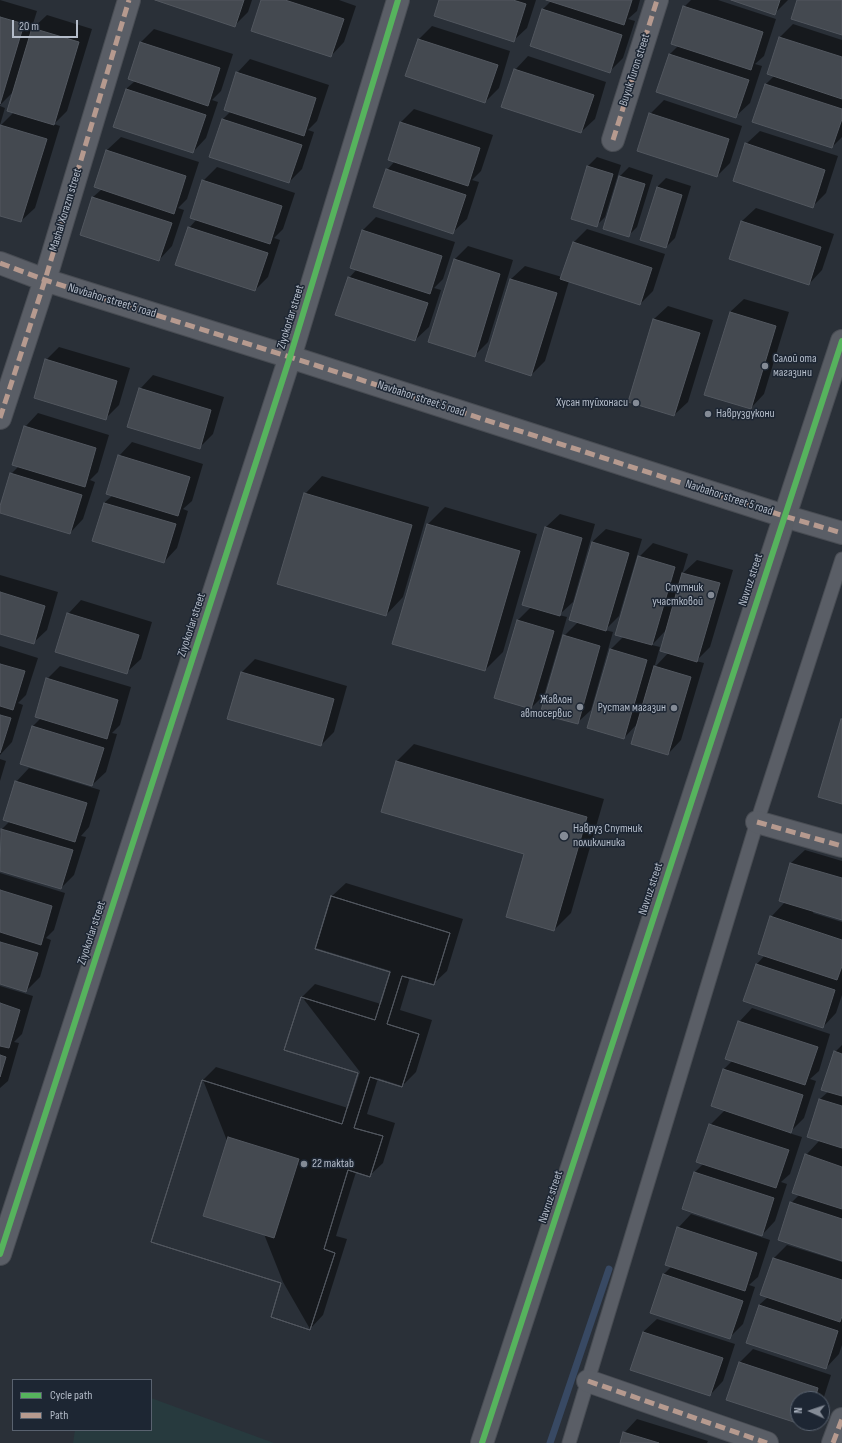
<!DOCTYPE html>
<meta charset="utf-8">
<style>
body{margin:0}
#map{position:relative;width:842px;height:1443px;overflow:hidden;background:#2a3038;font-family:"Sofia Sans Condensed",sans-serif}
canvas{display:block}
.legend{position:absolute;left:12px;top:1379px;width:140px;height:52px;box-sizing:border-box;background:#1d2633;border:1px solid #59626f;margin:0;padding:5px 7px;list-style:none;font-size:12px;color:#b4bcc9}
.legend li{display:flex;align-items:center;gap:8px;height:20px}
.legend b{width:20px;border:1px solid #59626f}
.north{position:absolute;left:790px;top:1391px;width:40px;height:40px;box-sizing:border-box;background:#1d2633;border:1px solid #59626f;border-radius:50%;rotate:273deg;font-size:11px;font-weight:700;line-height:16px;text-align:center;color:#b4bcc9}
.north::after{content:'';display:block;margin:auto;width:14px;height:18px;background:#848b96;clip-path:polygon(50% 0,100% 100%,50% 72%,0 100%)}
.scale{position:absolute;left:12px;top:20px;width:66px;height:18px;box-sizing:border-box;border:2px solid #b4bcc9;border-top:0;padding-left:5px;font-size:12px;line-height:14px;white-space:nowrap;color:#b4bcc9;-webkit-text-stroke:3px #1d2633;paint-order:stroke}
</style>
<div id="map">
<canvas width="842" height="1443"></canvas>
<ul class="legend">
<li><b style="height:5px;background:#56b35d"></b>Cycle path</li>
<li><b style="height:5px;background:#b69a8f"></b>Path</li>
</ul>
<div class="north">N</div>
<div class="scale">20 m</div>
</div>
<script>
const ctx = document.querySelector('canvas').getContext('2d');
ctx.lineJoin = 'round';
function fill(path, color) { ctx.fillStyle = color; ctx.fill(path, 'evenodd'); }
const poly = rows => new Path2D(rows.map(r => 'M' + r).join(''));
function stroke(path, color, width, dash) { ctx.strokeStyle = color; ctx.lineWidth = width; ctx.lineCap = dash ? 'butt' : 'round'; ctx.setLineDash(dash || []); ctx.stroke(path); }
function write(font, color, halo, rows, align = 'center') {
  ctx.font = font + ' "Sofia Sans Condensed",sans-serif'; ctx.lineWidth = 3; ctx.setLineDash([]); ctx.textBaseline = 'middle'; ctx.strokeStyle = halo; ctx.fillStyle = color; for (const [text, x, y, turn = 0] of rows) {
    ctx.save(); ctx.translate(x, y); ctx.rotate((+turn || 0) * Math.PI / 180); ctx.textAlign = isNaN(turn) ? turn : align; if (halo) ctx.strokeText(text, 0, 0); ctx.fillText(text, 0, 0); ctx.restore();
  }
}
fill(poly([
 [151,1398,274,1443,73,1443,75,1430,151,1430]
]), '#273a3e');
fill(poly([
 [0,0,37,11,31,30,47,15,92,29,67,111,54,124,60,126,35,208,21,221,0,215,0,126,14,112,14,91,0,105],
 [158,0,252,0,248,12,235,25],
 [262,0,339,0,356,6,344,42,331,56],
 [440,0,536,0,527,28,513,41],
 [550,0,640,0,637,11,628,19,635,21,623,58,609,72,531,46,543,9,551,1],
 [691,0,718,0,776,19,764,56,755,64,762,66,750,103,736,116,670,54,678,46,684,7],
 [734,0,788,0,775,13],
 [793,24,842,40,842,137,832,147,766,84,774,76,768,74,780,37],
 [432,26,510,51,499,88,485,102,419,39],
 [154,29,233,54,221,91,212,100,218,102,206,138,193,152,126,89,135,81,129,79,141,42],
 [528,56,606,82,595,119,581,132,515,70],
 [250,59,329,85,317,121,308,130,314,132,302,169,289,182,222,120,231,111,237,73],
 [664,100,742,126,730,163,717,176,650,114],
 [0,106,5,108,0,125],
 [414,109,493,135,481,171,472,180,479,182,467,219,453,232,387,170,395,161,401,122],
 [760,131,838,156,826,193,813,206,746,144],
 [121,137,199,162,187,199,178,208,184,210,172,246,159,260,93,197,102,189,95,187,107,150],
 [597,157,621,165,605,217,596,226,572,218,588,166],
 [217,167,295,193,283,229,274,238,280,240,268,277,255,290,189,228,197,219,203,181],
 [629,167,653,175,637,227,628,236,604,228,620,176],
 [666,178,691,186,675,238,666,247,657,187],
 [756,208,834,234,822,270,809,284,742,221],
 [376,217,455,242,443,279,434,288,441,290,429,327,415,340,349,278,357,269,351,267,363,230],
 [587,229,665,254,653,291,640,304,569,281,545,361,531,375,486,361,511,279,525,266,562,277,574,242],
 [468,246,513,260,488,342,475,355,454,260],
 [744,299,789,312,764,394,751,408,705,394,730,312],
 [668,306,713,320,688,402,674,415,654,319],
 [59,347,130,368,119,405,105,419,46,360],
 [153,375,224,397,213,434,199,448,140,389],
 [38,413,109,435,98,472,90,480,95,482,83,519,70,533,0,512,11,474,19,466,25,427],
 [132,442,203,464,192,501,183,509,188,511,177,548,164,562,104,503,113,495,119,456],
 [322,476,429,507,403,597,386,615,305,494],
 [445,507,537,534,503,652,485,670,428,524],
 [560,514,595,524,573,602,559,615,567,617,544,695,531,708,518,620,531,607,524,605,546,527],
 [606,529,642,539,619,616,605,630,613,632,591,710,577,723,564,636,578,622,592,542],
 [653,543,688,554,682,574,697,560,733,570,710,647,696,661,704,663,681,740,668,754,638,723,624,738,610,650,624,636,639,557],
 [667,629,669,652,654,668,660,647,652,645],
 [0,575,58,592,47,630,33,643,0,633],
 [81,600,152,622,141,659,127,672,68,614],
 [0,646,38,658,26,695,18,703,23,705,12,742,0,755],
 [255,659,347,686,334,732,321,745,242,672],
 [60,666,131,687,120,725,112,733,117,734,106,772,92,785,33,726,41,718,47,679],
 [414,744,604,799,571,913,554,930,525,853,396,762],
 [0,759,6,761,0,781],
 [29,768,100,790,89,827,81,836,86,837,74,875,61,888,0,870,0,834,2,829,10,821,16,782],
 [805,850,842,861,842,919,814,911,813,913,842,922,842,995,836,1013,823,1027,745,1001,757,964,765,955,771,917,785,902,780,901,791,863],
 [0,873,65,893,54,930,46,938,51,940,40,977,26,991,0,983],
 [346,883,463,919,447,971,433,984,410,977,400,1010,432,1020,416,1072,402,1086,378,1078,367,1114,395,1123,383,1163,369,1176,356,1172,336,1236,347,1239,323,1315,310,1329,283,1282,203,1080,216,1067,348,1108,360,1072,302,997,315,984,381,1004,391,971,316,948,332,896],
 [0,986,33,996,22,1034,14,1042,19,1043,8,1081,0,1088],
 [752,1008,830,1034,819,1071,810,1079,816,1081,804,1118,789,1133,802,1137,790,1174,781,1182,787,1184,775,1221,762,1235,683,1209,695,1172,704,1163,710,1125,725,1110,712,1106,724,1069,733,1060,739,1022],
 [842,1045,842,1260,791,1203,800,1194,806,1155,820,1140,820,1099,829,1091,835,1052],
 [691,1214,770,1240,758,1277,749,1285,755,1287,743,1324,730,1337,663,1275,672,1266,678,1228],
 [787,1245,842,1262,842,1345,839,1354,826,1368,759,1305,768,1297,762,1295,774,1258],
 [657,1319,735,1344,723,1381,710,1395,643,1332],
 [753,1349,831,1375,822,1403,822,1399,798,1399,798,1422,739,1363],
 [637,1419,708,1441,707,1443,621,1443,624,1433]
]), '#0007');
stroke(poly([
 [550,1443,609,1269]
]), '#384963', 7);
const building = poly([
 [155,0,244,0,235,27,155,0],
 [261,0,285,0,344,19,331,57,251,31,261,0],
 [439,0,513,0,526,4,514,42,434,16,439,0],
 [546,0,632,0,624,25,546,0],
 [731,0,780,0,775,15,731,0],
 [797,0,842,0,842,35,791,19,797,0],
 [683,6,763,32,751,70,671,44,683,6],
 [542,9,622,35,610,73,530,46,542,9],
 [0,17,24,24,0,104,0,17],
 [32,28,79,42,54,125,7,111,32,28],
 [779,37,842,57,842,99,767,74,779,37],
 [418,39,498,65,485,103,405,76,418,39],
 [140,42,220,68,208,106,128,79,140,42],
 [669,54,749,80,736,118,656,92,669,54],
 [514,69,594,95,581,133,501,107,514,69],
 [236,72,316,98,304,136,224,110,236,72],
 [765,84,842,109,842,119,832,148,752,122,765,84],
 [126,89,206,115,193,153,113,127,126,89],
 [649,113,729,139,717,177,637,151,649,113],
 [222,119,302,145,289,183,209,157,222,119],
 [400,122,480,148,468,186,388,160,400,122],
 [0,125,47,139,21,222,0,216,0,125],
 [745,143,825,170,813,208,733,181,745,143],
 [106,150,186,176,174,214,94,187,106,150],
 [587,166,613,174,597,227,571,219,587,166],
 [386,169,466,195,453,234,373,207,386,169],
 [619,176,645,184,629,237,603,229,619,176],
 [202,180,282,206,270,244,190,218,202,180],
 [657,187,682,195,666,248,640,240,657,187],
 [92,197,172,223,159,261,80,235,92,197],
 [741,221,821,247,809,285,729,259,741,221],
 [188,227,268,253,255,291,175,265,188,227],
 [362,230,442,256,430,294,350,268,362,230],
 [573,242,652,268,640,305,560,279,573,242],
 [454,259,500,274,475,357,428,342,454,259],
 [348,277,428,303,415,341,335,315,348,277],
 [510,279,557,293,531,376,485,361,510,279],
 [730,312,776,326,751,409,704,395,730,312],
 [653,319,700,333,674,416,628,402,653,319],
 [45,359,117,381,106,420,34,398,45,359],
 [139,388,211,410,200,449,127,427,139,388],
 [24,426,96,448,85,487,12,465,24,426],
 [118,455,190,477,178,516,106,494,118,455],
 [10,473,82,495,70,534,0,513,0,506,10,473],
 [304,493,412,525,386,616,277,584,304,493],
 [104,503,176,524,164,563,92,541,104,503],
 [427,524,520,551,485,671,392,644,427,524],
 [545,527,582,538,560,616,522,605,545,527],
 [592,542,629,553,606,631,569,620,592,542],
 [638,556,675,567,652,645,615,635,638,556],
 [682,573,720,583,697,662,660,651,682,573],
 [0,592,45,606,34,644,0,634,0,592],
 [67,613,139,635,127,674,55,652,67,613],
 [517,620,554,631,531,709,494,698,517,620],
 [563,635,600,646,578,724,540,714,563,635],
 [610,649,647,660,624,739,587,728,610,649],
 [0,664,25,671,13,710,0,706,0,664],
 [654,666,691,677,668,755,631,744,654,666],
 [241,672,334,699,321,746,227,719,241,672],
 [46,678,118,700,107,739,35,717,46,678],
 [0,715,11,718,0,753,0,715],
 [841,719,842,719,842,804,818,797,841,719],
 [32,726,104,748,92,786,20,764,32,726],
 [396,761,587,817,554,931,506,917,524,854,381,812,396,761],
 [15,781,87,803,75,842,3,820,15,781],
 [1,829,73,850,61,889,0,871,1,829],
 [790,863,842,878,842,920,779,901,790,863],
 [0,890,52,906,41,945,0,932,0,890],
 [331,896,450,933,434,985,402,976,387,1024,419,1034,402,1087,370,1077,354,1128,383,1136,370,1177,348,1170,324,1249,335,1253,310,1330,271,1317,281,1283,151,1242,202,1080,342,1124,358,1073,284,1050,301,997,375,1020,390,972,315,949,331,896],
 [228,1137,299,1159,274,1238,203,1216,228,1137],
 [331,896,450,933,434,985,402,976,387,1024,419,1034,402,1087,370,1077,354,1128,383,1136,370,1177,348,1170,324,1249,335,1253,310,1330,271,1317,281,1283,151,1242,202,1080,342,1124,358,1073,284,1050,301,997,375,1020,390,972,315,949,331,896],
 [770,916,842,940,842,966,837,980,758,954,770,916],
 [0,942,38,953,26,992,0,984,0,942],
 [756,964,835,990,823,1028,743,1001,756,964],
 [0,1003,20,1010,9,1048,0,1046,0,1003],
 [738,1021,818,1047,805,1085,725,1059,738,1021],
 [834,1051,842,1054,842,1096,821,1090,834,1051],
 [0,1055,6,1057,0,1077,0,1055],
 [723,1069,803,1095,791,1133,711,1106,723,1069],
 [819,1099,842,1106,842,1148,807,1137,819,1099],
 [709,1124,789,1150,776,1188,696,1162,709,1124],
 [805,1154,842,1167,842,1209,792,1193,805,1154],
 [694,1172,774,1198,762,1236,682,1209,694,1172],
 [790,1202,842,1219,842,1261,778,1240,790,1202],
 [677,1227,757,1253,745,1291,665,1265,677,1227],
 [773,1258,842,1280,842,1316,840,1322,760,1295,773,1258],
 [663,1274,743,1301,730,1339,650,1313,663,1274],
 [759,1305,838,1331,826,1369,746,1343,759,1305],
 [643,1332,723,1358,710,1396,630,1370,643,1332],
 [739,1362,818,1388,815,1399,798,1399,798,1423,807,1423,806,1426,726,1400,739,1362],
 [623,1432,659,1443,620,1443,623,1432]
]);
fill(building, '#444950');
stroke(building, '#52575f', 1);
const lane = poly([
 [569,1443,757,822,842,559]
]);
const street = poly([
 [613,140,657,0],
 [0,263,45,280,290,357,784,516,842,533],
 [0,418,45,280,129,0],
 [757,822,842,846],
 [0,1254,290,357,398,0],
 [588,1381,767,1443],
 [833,1443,842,1419]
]);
const secondary = poly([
 [482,1443,842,341]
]);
stroke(lane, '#484c53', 15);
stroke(street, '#484c53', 24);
stroke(secondary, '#484c53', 24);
stroke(lane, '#5a5e66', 13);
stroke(street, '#5a5e66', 22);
stroke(secondary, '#595d64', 22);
stroke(poly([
 [613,140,657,0],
 [0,263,45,280,290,357,784,516,842,533],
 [0,418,45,280,129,0],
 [757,822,842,846],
 [588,1381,767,1443],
 [833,1443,842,1419]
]), '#b69a8f', 5, [10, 5]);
stroke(poly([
 [0,1254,290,357,398,0],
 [482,1443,842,341]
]), '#56b35d', 6);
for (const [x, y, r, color] of [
 [765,366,4,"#848b96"],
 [636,403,4,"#848b96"],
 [708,414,4,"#848b96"],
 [711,595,4,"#848b96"],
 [580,707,4,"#848b96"],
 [674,708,4,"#848b96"],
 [564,836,5,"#848b96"],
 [304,1164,4,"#848b96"]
]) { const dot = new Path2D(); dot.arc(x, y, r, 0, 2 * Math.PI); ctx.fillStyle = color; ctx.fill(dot); stroke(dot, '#1d2633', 1.5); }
write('12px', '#b4bcc9', '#1d2633', [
 ["Buyuk Turon street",635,70,-72],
 ["Mashal Xorazm street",66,210,-73],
 ["Navbahor street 5 road",112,301,17],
 ["Ziyokorlar street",291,317,-73],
 ["Navbahor street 5 road",421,399,18],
 ["Navbahor street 5 road",729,498,18],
 ["Navruz street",751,580,-72],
 ["Ziyokorlar street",192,625,-72],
 ["Navruz street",651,889,-72],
 ["Ziyokorlar street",92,933,-72],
 ["Navruz street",551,1197,-72]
]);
write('12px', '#b4bcc9', '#1d2633', [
 ["Салой ота",773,359],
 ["магазини",773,373],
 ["Хусан туйхонаси",628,403,"right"],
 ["Навруздукони",716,414],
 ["Спутник",703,588,"right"],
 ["участковой",703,602,"right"],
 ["Жавлон",572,700,"right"],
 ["автосервис",572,714,"right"],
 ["Рустам магазин",666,708,"right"],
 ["Навруз Спутник",573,829],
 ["поликлиника",573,843],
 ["22 maktab",312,1164]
], 'left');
</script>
